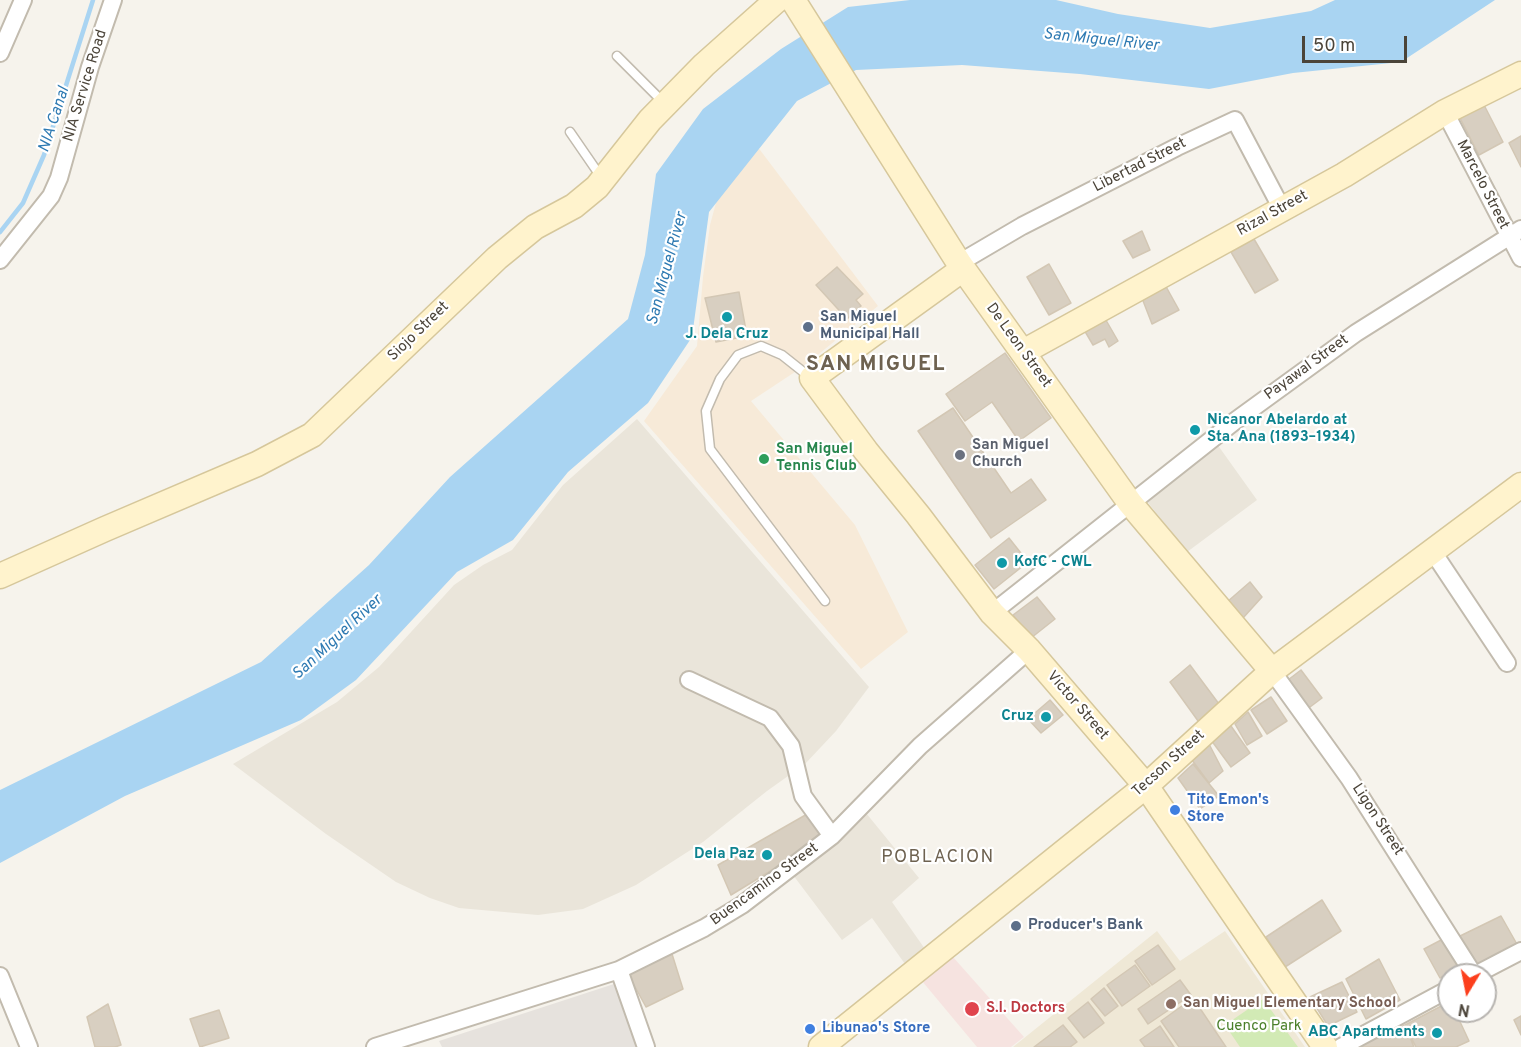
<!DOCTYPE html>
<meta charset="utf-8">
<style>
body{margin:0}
#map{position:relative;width:1521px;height:1047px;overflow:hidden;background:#f6f3ec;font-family:Overpass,sans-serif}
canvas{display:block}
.north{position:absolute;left:1437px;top:963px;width:60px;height:60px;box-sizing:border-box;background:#fff;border:2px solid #b7b4b0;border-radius:50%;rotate:190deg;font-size:16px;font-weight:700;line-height:24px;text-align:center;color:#4b4439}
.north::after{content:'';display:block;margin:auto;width:21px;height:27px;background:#fc3f1d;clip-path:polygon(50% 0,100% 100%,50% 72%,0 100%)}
.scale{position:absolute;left:1302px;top:36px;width:105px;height:27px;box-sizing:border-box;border:3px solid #4b4439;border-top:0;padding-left:8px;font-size:18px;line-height:21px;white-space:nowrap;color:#4b4439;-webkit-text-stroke:4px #fff;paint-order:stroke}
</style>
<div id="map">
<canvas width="1521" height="1047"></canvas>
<div class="north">N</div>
<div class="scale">50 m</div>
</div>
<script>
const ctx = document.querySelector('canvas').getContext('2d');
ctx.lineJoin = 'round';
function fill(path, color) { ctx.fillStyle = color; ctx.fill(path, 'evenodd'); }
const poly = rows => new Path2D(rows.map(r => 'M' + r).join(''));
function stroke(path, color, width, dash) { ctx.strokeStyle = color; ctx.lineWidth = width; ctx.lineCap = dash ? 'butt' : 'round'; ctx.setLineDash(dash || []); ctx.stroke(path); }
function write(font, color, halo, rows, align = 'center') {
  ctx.font = font + ' Overpass,sans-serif'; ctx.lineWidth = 4.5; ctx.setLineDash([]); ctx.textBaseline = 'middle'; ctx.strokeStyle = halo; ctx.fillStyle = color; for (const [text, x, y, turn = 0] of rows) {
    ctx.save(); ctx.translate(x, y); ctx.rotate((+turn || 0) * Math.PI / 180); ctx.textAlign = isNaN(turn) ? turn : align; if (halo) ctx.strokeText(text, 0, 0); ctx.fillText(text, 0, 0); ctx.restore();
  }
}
fill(poly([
 [637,419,869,687,836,731,805,764,767,791,703,842,636,885,583,909,538,915,459,908,430,898,396,882,326,834,233,764,337,702,379,667,454,585,483,565,512,550,563,485],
 [1217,444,1257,500,1187,552,1146,500],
 [866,813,919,878,892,902,925,949,905,964,872,918,842,940,793,875,821,854]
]), '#eae5da');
fill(poly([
 [754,142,878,306,804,366,751,401,855,525,908,632,861,669,644,421,697,346,703,277,710,225,720,188]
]), '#f7ead8');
fill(poly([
 [614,984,636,1047,442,1047,439,1041]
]), '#e6e2dd');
fill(poly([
 [1157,931,1180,961,1225,931,1305,1047,1013,1047]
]), '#efe8d6');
fill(poly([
 [953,957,1024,1037,1011,1047,977,1047,922,981]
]), '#f6e3e0');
fill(poly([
 [1263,999,1298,1047,1240,1047,1225,1025]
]), '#d2eab5');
fill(poly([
 [910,0,1056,0,1118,14,1210,28,1311,11,1335,0,1495,0,1401,62,1293,73,1209,89,1080,74,962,65,856,70,797,101,709,212,692,337,648,403,568,472,513,540,457,572,356,680,301,720,125,796,0,863,0,790,261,662,369,565,450,477,628,319,645,255,656,174,703,109,781,49,848,7]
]), '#a9d4f2');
stroke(poly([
 [0,232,23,203,44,155,93,0]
]), '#a9d4f2', 4.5);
const building = poly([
 [1483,103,1503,142,1479,155,1459,116,1483,103],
 [1521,136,1521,167,1509,143,1521,136],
 [1142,231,1150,250,1133,258,1123,241,1142,231],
 [1254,239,1278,280,1255,293,1231,252,1254,239],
 [1049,264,1071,303,1049,315,1027,277,1049,264],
 [837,267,863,294,856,300,861,306,847,319,816,285,837,267],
 [1164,283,1179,310,1152,324,1140,293,1164,283],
 [739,292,747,336,716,342,705,298,739,292],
 [1103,315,1118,341,1109,347,1105,339,1093,345,1083,328,1103,315],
 [1005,353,1051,418,1019,441,992,402,965,421,946,394,1005,353],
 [953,408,1011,493,1031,479,1046,500,991,538,918,431,953,408],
 [1009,538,1028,562,994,589,975,565,1009,538],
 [1250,582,1262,597,1243,618,1227,602,1250,582],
 [1037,597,1055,619,1031,638,1013,615,1037,597],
 [1190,665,1222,708,1201,725,1170,682,1190,665],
 [1301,670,1322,698,1302,713,1284,683,1301,670],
 [1271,697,1287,721,1267,734,1251,710,1271,697],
 [1050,700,1063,715,1041,733,1028,719,1050,700],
 [1248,712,1262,736,1247,745,1235,724,1248,712],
 [1231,726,1250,753,1231,767,1211,740,1231,726],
 [1209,744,1223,771,1209,783,1192,760,1209,744],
 [1193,764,1219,796,1200,809,1178,778,1193,764],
 [809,813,826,837,731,895,718,865,809,813],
 [1322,900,1341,931,1285,967,1266,937,1322,900],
 [1501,916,1518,946,1476,967,1458,937,1501,916],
 [1443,939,1460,968,1440,978,1424,949,1443,939],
 [1158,945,1175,969,1152,985,1135,961,1158,945],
 [672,954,683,989,646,1007,628,974,672,954],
 [1379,959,1400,1000,1366,1019,1346,979,1379,959],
 [1135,965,1150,986,1122,1006,1107,985,1135,965],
 [1180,980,1191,995,1148,1024,1138,1009,1180,980],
 [1342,982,1357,1012,1328,1026,1310,997,1342,982],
 [1104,988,1118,1006,1105,1016,1091,999,1104,988],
 [1193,998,1226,1047,1179,1047,1161,1021,1193,998],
 [1088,1002,1104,1023,1084,1038,1068,1018,1088,1002],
 [1449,1002,1449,1011,1455,1011,1469,1041,1456,1047,1416,1047,1405,1025,1449,1002],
 [108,1004,121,1045,115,1047,95,1047,87,1017,108,1004],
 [219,1010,229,1038,200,1047,190,1019,219,1010],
 [1521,1016,1521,1035,1514,1020,1521,1016],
 [1063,1025,1077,1042,1070,1047,1034,1047,1063,1025],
 [1405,1025,1414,1047,1363,1047,1362,1045,1405,1025],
 [1160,1026,1174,1047,1145,1047,1140,1040,1160,1026]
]);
fill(building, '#d8cfc1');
stroke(building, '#d3c7b4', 1.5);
const lane = poly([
 [617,56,663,102],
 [570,132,601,177],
 [811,378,782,355,761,346,738,355,720,379,706,411,710,449,825,601]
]);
const street = poly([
 [0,53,23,0],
 [1445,112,1521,258],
 [0,260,51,196,59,178,90,67,113,0],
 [959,263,1022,226,1177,147,1235,120,1282,209],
 [1433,552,1507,663],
 [992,613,1235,421,1356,333,1521,229],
 [1272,671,1349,778,1474,975],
 [689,680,770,718,791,746,803,796,832,836],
 [619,970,646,1047],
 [1475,975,1521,951],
 [0,976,29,1047],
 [375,1047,619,970,704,928,742,905,832,836,920,746,1029,650],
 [1341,1047,1449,989]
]);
const secondary = poly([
 [793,0,959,263,1130,503,1272,671],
 [963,269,812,378,866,451,918,515,992,613,1029,650,1146,786,1325,1047],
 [1023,352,1344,175,1445,112,1521,74],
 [0,576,105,529,257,464,312,435,497,258,535,227,574,206,597,187,650,120,704,65,777,0],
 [821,1047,1146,786,1272,671,1521,485]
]);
stroke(lane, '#c2bbae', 11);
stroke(street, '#c2bbae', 20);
stroke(secondary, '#d6c79b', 27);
stroke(lane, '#fff', 8);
stroke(street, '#fff', 16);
stroke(secondary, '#fff3cd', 24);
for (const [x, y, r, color] of [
 [727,317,6,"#0f9aa8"],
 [808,327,6,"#5c6f8a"],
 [1195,430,6,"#0f9aa8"],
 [960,455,6,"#6b7280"],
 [764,459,6,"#2e9e5b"],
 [1002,563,6,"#0f9aa8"],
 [1046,717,6,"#0f9aa8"],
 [1175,810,6,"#3f7fe0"],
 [767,855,6,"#0f9aa8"],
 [1016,926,6,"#5c6f8a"],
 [1171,1004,6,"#8d6e63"],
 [972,1009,8,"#e0444e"],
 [810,1029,6,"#3f7fe0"],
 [1437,1033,6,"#0f9aa8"]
]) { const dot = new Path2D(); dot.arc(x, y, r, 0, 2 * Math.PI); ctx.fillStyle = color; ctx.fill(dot); stroke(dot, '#fff', 2); }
write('15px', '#4b4439', '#fff', [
 ["NIA Service Road",86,86,-73],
 ["Libertad Street",1140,166,-27],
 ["Marcelo Street",1482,185,63],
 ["Rizal Street",1273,214,-29],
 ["Siojo Street",419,332,-44],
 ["De Leon Street",1018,346,54],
 ["Payawal Street",1307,368,-36],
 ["Victor Street",1077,706,49],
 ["Tecson Street",1169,764,-42],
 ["Ligon Street",1377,820,57],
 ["Buencamino Street",765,885,-36]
]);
write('bold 15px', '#4e5e75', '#fff', [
 ["San Miguel",820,318],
 ["Municipal Hall",820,335],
 ["Producer's Bank",1028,926]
], 'left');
write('bold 15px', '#0d838f', '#fff', [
 ["J. Dela Cruz",727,335,"center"],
 ["Nicanor Abelardo at",1207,421,"left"],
 ["Sta. Ana (1893–1934)",1207,438,"left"],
 ["KofC - CWL",1014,563,"left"],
 ["Cruz",1034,717],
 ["Dela Paz",755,855],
 ["ABC Apartments",1425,1033]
], 'right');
write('bold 15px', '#5b616d', '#fff', [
 ["San Miguel",972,446],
 ["Church",972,463]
], 'left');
write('bold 15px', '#27864d', '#fff', [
 ["San Miguel",776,450],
 ["Tennis Club",776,467]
], 'left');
write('bold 15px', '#366cbe', '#fff', [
 ["Tito Emon's",1187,801],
 ["Store",1187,818],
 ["Libunao's Store",822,1029]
], 'left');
write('bold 15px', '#785e54', '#fff', [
 ["San Miguel Elementary School",1183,1004]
], 'left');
write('bold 15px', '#be3a42', '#fff', [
 ["S.I. Doctors",986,1009]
], 'left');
write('15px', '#4a7f2a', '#fff', [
 ["Cuenco Park",1259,1027]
]);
write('italic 16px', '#2e7ab2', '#fff', [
 ["San Miguel River",1101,41,6],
 ["NIA Canal",55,120,-72],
 ["San Miguel River",668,269,-75],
 ["San Miguel River",338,638,-43]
]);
ctx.letterSpacing = '1.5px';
write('18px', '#6e6250', '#fff', [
 ["POBLACION",938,858]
]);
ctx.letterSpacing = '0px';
ctx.letterSpacing = '1.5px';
write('bold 21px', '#6e6250', '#fff', [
 ["SAN MIGUEL",876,366]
]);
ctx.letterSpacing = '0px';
</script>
